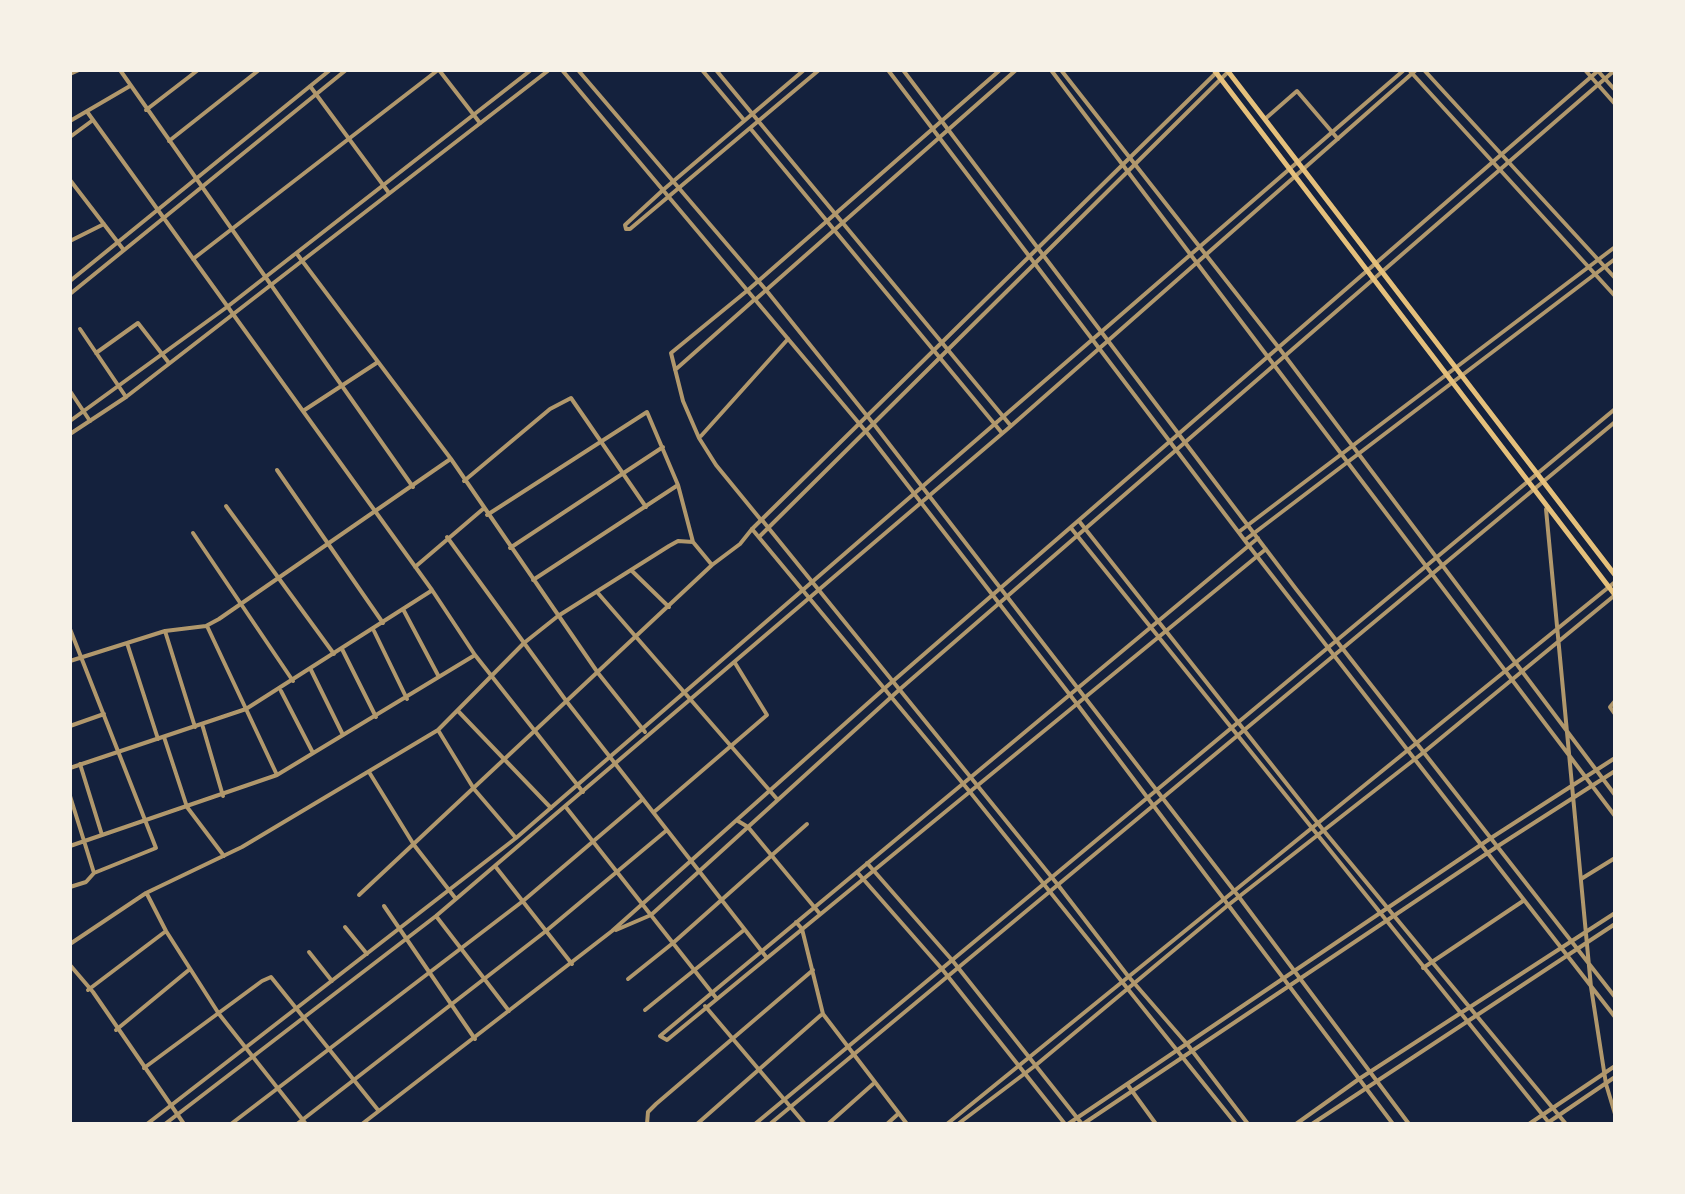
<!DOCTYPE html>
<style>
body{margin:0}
#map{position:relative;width:1685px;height:1194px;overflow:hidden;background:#14213d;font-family:"Exo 2",sans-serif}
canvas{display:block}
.frame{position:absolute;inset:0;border:72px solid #f6f1e7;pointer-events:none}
</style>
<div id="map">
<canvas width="1685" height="1194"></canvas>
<div class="frame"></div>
</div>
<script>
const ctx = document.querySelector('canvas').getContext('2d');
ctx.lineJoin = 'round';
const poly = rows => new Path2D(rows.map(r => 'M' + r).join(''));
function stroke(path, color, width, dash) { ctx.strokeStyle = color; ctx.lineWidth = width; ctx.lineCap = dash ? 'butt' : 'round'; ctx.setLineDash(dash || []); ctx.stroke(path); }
stroke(poly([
 [120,70,413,487],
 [439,70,480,123],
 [702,70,744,120],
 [716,70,1011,426],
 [804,70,663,190,625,225,626,229,630,229,819,70],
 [888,70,1249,546,1615,1017],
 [903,70,1296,589,1615,997],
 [1051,70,1615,816],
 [1061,70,1279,348,1615,795],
 [1585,70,1615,104],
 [1598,71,1615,90],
 [70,74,79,70],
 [310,86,389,193],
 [146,110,198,70],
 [88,113,432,590,475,655,583,792],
 [1265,119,1297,91,1338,139],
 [70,121,130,86],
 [750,128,1002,433],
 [70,137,93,120],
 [169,141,259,70],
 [70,180,123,249],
 [70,241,104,224],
 [297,254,451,459,598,673,645,732],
 [193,259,438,70],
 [70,281,330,70],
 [748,290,671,353,683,401,699,438,716,465,761,520],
 [70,294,346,70],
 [80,329,126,397],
 [96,353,138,323,169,363],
 [675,370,754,300],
 [70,391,90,421],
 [303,411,378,362],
 [701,436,788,339],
 [277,470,383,623],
 [464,481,550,409,571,398,646,507],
 [226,506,334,654],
 [1546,509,1591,987,1606,1084,1615,1114],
 [487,515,647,412,678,485,693,542,712,565],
 [1079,521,1324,831,1566,1124],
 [1071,528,1550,1124],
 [1240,531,1615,247],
 [193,533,293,681],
 [447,537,567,702,767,958],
 [1258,538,660,1036,667,1040,1266,549],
 [1245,540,1615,259],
 [510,548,663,447],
 [415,567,483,509],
 [631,570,669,607],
 [533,580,678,485],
 [597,592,777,799],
 [404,611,439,677],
 [207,626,277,775],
 [70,629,156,848,94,873,86,882,70,887],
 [165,631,195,727],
 [374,631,407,699],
 [127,643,158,739],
 [342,649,376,717],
 [70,661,165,631,206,626,219,619,449,460],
 [311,670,343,735],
 [281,691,313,753],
 [1615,701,1610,707,1615,714],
 [458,711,551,808],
 [202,724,223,796],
 [70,726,104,714],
 [438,730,474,789,516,838],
 [164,737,187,807,224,856],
 [80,764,102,835],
 [70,768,246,709,431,591],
 [369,772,414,845,456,899],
 [70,796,94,873],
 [565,806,717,999],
 [654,812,767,715,735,663],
 [738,821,748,827,820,914],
 [70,846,277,775,475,655],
 [867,863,952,960,1082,1124],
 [495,866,572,964],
 [857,872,942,969,1065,1124],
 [1581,879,1615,858],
 [147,894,166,931,219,1014,306,1124],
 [359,895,712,565,740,544,752,529],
 [384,906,475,1039],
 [436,916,509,1011],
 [796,922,802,929,823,1014,907,1124],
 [345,927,367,954],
 [616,930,651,915,899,690,1615,70],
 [70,944,146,893,242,847,438,730,524,643,558,616,669,546,678,541,693,542],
 [309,952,332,981],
 [70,965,93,992,184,1124],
 [1423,968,1523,901],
 [628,979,673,943,807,824],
 [88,990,166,931],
 [705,1006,805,1124],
 [645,1010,744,930],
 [116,1030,190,969],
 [144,1068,262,981,271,977,378,1110],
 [1127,1084,1156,1124],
 [147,1124,516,838,1404,70],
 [165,1124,436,916,1011,426,1416,70],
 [231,1124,523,901,643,799],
 [297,1124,546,931,667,830],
 [362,1124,612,931,885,688,1599,70],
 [647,1124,648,1112,656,1104,813,970],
 [697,1124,821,1015],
 [755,1124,1615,409],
 [770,1124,1615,422],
 [828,1124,873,1084],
 [887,1124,898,1114],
 [947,1124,1615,582],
 [958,1124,1036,1065,1227,906,1424,752,1615,595],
 [1068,1124,1491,838,1615,758],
 [1083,1124,1498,846,1615,771],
 [1296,1124,1359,1079,1615,913],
 [1312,1124,1615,924],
 [1529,1124,1615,1066],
 [1546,1124,1615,1077]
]), '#b1986c', 4);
stroke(poly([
 [562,70,868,434,1077,704,1393,1124],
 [578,70,766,290,876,427,1239,897,1409,1124],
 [1219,70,752,529,970,792,1236,1124],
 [1409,70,1615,296],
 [1424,70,1615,278],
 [748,290,1000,70],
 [756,299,1016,70],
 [70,421,227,307,531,70],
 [70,434,126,397,549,70],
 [762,520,1058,885,1128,976,1187,1044,1248,1124],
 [759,537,1230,70]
]), '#b1986c', 4);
stroke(poly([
 [1214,70,1615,595],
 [1227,70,1615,575]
]), '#e5c07b', 5);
</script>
